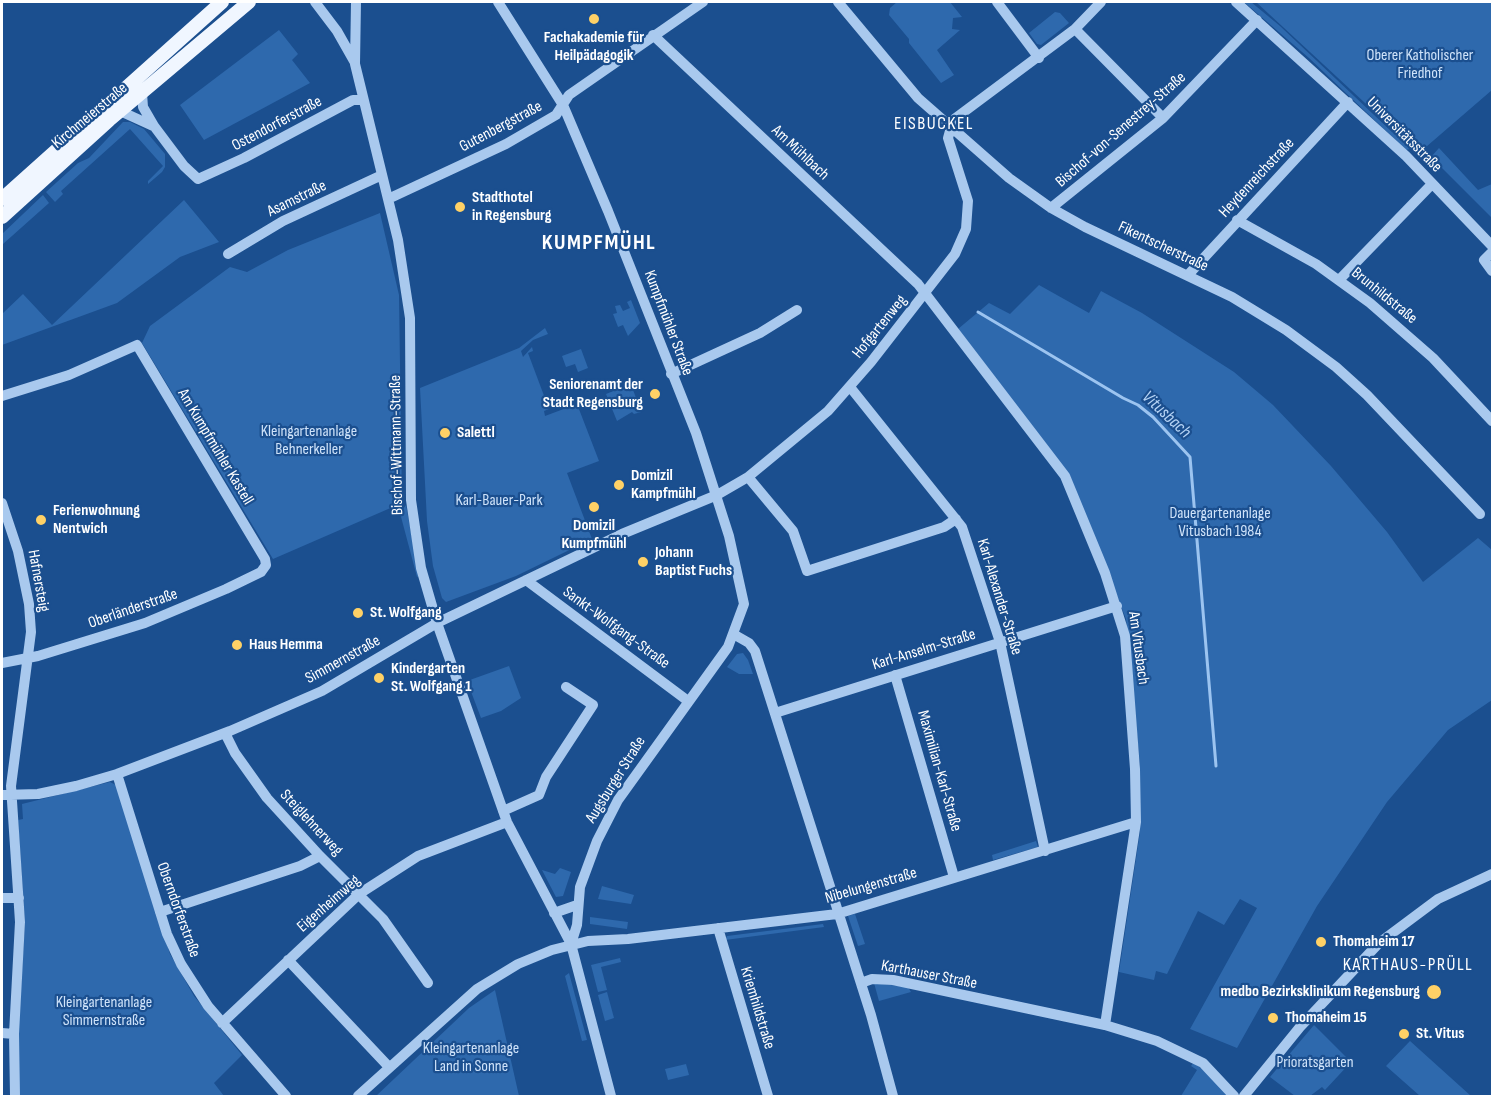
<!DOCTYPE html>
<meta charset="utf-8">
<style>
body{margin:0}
#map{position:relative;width:1494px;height:1098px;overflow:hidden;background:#1b4f8f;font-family:"Sofia Sans Condensed",sans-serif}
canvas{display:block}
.frame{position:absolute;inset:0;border:3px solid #fff;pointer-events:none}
</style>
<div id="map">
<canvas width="1494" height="1098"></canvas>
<div class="frame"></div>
</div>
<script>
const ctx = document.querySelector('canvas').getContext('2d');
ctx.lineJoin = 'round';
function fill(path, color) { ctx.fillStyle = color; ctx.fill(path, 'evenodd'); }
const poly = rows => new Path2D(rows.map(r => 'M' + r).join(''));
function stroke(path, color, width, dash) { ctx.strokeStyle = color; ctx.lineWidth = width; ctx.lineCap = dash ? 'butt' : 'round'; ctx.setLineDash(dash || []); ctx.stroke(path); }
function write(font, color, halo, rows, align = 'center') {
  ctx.font = font + ' "Sofia Sans Condensed",sans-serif'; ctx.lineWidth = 4.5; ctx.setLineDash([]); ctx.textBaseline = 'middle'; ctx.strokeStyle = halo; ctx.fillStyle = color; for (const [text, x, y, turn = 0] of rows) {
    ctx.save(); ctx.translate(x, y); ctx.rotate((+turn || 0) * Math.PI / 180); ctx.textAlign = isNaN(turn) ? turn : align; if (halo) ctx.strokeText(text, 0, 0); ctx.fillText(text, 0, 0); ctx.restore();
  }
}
fill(poly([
 [897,2,950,2,962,17,953,18,952,29,960,30,937,50,954,75,941,83,909,43,909,39,889,15,890,8],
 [1244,2,1251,2,1280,26,1410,149,1406,150,1309,58],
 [1256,2,1492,2,1492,90,1419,153],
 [1055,12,1060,13,1069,23,1041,45,1037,44,1029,33],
 [279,30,298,54,292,60,310,83,204,140,180,105],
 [123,122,130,122,144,129,165,154,165,167,162,172,148,184,148,181,163,166,130,129,61,191,63,194,55,202,46,192,78,163,89,158],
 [1439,148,1478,190,1492,184,1492,218,1431,157],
 [43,195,49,203,3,244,2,234],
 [184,200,219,242,180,257,117,303,2,345,2,314,23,294,52,325],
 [380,213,399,295,402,503,273,559,142,343,150,326,230,267,247,272,288,250],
 [1039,285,1089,313,1101,291,1142,313,1234,372,1273,405,1331,466,1387,532,1423,582,1478,538,1492,550,1492,700,1448,730,1387,802,1317,906,1237,1048,1190,1029,1257,908,1240,899,1224,925,1198,911,1167,974,1156,971,1154,980,1119,972,1140,832,1140,765,1126,619,1070,476,958,329,989,303,1010,314],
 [631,300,640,323,628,336,623,325,618,327,613,314,617,313,615,306,620,305,623,311,630,308,627,302],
 [545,328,548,334,533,340,521,351,523,357,532,347,533,351,528,353,549,409,544,411,545,416,577,404,599,461,567,473,592,539,516,576,446,602,442,598,433,566,427,521,420,388,519,348],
 [581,349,588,368,578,372,575,364,566,367,562,356],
 [631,384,641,412,634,414,632,412,617,421,606,394],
 [406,505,419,576,417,577,400,513],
 [743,653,748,660,753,674,739,674,727,667,737,654],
 [509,666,521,698,501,711,481,718,467,681],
 [110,782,116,785,170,954,194,996,242,1055,214,1083,224,1096,18,1096,18,1034,25,923,18,820,23,819,22,804],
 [1036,841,1038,847,993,860,992,855],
 [560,868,571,872,563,896,556,897,542,870,555,874],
 [602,886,634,895,631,904,598,899],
 [855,914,865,944,858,946,848,916],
 [590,917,628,922,627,929,590,924],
 [823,924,824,927,725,940,727,936],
 [620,958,621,962,601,967,607,990,598,992,591,965],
 [569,973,587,1040,582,1041,565,976],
 [874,983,908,987,911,992,879,1001],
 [495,990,519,1096,376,1096,469,1008],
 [607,992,614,1018,605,1021,598,995],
 [1314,1025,1351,1062,1325,1090,1322,1087,1310,1096,1295,1096,1270,1077],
 [1410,1041,1471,1096,1420,1096,1386,1066],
 [1194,1062,1220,1085,1227,1096,1181,1096,1197,1070,1191,1066],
 [686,1064,689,1075,668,1080,665,1069]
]), '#2e69ad');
stroke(poly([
 [978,312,1123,398,1138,405,1153,417,1190,457,1216,766]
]), '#9cc4f0', 3);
stroke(poly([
 [315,2,337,31,354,61],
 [356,2,355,64,398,240,410,318,411,500,421,568,437,623,507,822,571,944],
 [498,2,563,105,608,211,696,433,729,536,744,604,728,647,618,800,597,841,580,887,577,925,571,944,611,1096],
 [838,2,918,98,1009,178,1051,208,1085,227,1232,297,1286,330,1336,367,1367,395,1480,514],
 [997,2,1039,58],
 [1236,2,1406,156,1492,246],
 [1075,29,1163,118],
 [653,35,918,284,1065,476,1105,573,1125,636,1135,769,1136,822,1105,1025],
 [142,93,143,107,154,126,184,166,198,179,244,158,353,100,363,100],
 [120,111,153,126],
 [388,199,506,144,556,115,569,95,703,2],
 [1051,208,1163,118,1257,20],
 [1237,220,1316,264,1370,303,1433,358,1492,421],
 [1492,252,1484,260,1492,271],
 [228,254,283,221,382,175],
 [1188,275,1348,102],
 [1340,279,1432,184],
 [671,374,760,333,797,310],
 [850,387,962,527,1000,642,1045,851],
 [2,396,69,375,137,345,265,559,266,565,261,572,226,589,145,623,38,656,2,663],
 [748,477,793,531,807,571,944,527,956,519],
 [2,503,18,551,29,604,31,632,11,786,20,922,14,1034,15,1096],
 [526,580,688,701],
 [735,635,749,643,755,651,871,1015,893,1096],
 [895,675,954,877],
 [775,713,1117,606],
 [225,733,235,753,267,798,320,856,383,919,428,983],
 [117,774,167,934,181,964,208,1006,286,1096],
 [2,795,38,794,76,786,117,774,230,731,322,691,437,623,622,534,717,495,748,477,828,411,871,362,955,254,966,229,968,201,948,138,953,120,1075,29,1101,2],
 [503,811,539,795,546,777,593,705,566,687],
 [2,898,19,898],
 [160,912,300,866,320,856],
 [554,913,577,905],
 [718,928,768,1096],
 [288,960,389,1067],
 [861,983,872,979,893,980,1105,1025,1157,1041,1203,1063,1234,1096],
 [222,1023,359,894,418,856,507,822],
 [2,1033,14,1034],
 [358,1096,477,989,518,964,552,950,588,941,628,939,837,914,1136,822],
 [1244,1096,1300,1027,1379,943,1438,899,1492,874]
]), '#a9c9ee', 10);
stroke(poly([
 [2,199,222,2],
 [2,217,109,120,249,2]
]), '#f0f6ff', 14);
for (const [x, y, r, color] of [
 [594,19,6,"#ffd166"],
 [460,207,6,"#ffd166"],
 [655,394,6,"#ffd166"],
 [445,433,6,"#ffd166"],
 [619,485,6,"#ffd166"],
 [594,507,6,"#ffd166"],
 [41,520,6,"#ffd166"],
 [643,562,6,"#ffd166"],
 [358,613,6,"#ffd166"],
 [237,645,6,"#ffd166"],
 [379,678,6,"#ffd166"],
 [1321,942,6,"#ffd166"],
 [1434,992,8,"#ffd166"],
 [1273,1018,6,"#ffd166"],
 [1404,1034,6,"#ffd166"]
]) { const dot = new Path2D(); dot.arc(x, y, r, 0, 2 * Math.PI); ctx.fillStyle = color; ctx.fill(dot); stroke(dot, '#1b4f8f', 2); }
write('bold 16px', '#fff', '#1b4f8f', [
 ["Fachakademie für",594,38,"center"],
 ["Heilpädagogik",594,56,"center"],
 ["Stadthotel",472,198],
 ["in Regensburg",472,216],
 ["Seniorenamt der",643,385,"right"],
 ["Stadt Regensburg",643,403,"right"],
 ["Salettl",457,433],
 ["Domizil",631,476],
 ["Kampfmühl",631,494],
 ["Ferienwohnung",53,511],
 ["Nentwich",53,529],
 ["Domizil",594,526,"center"],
 ["Kumpfmühl",594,544,"center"],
 ["Johann",655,553],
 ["Baptist Fuchs",655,571],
 ["St. Wolfgang",370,613],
 ["Haus Hemma",249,645],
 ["Kindergarten",391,669],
 ["St. Wolfgang 1",391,687],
 ["Thomaheim 17",1333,942],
 ["medbo Bezirksklinikum Regensburg",1420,992,"right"],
 ["Thomaheim 15",1285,1018],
 ["St. Vitus",1416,1034]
], 'left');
write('16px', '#cfe3fa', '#1b4f8f', [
 ["Oberer Katholischer",1420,56],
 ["Friedhof",1420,74],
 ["Kleingartenanlage",309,432],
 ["Behnerkeller",309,450],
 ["Karl-Bauer-Park",499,501],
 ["Dauergartenanlage",1220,514],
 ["Vitusbach 1984",1220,532],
 ["Kleingartenanlage",104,1003],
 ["Simmernstraße",104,1021],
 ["Kleingartenanlage",471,1049],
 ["Land in Sonne",471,1067],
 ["Prioratsgarten",1315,1063]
]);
write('16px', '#fff', '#1b4f8f', [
 ["Kirchmeierstraße",90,116,-40],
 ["Ostendorferstraße",277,124,-28],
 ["Gutenbergstraße",501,127,-28],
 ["Bischof-von-Senestrey-Straße",1121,130,-41],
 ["Universitätsstraße",1404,135,45],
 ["Am Mühlbach",800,153,43],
 ["Heydenreichstraße",1257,178,-47],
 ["Asamstraße",297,199,-26],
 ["Fikentscherstraße",1163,247,25],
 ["Brunhildstraße",1384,296,39],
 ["Kumpfmühler Straße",668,323,69],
 ["Hofgartenweg",880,327,-51],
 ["Bischof-Wittmann-Straße",397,445,-91],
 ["Am Kumpfmühler Kastell",215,447,59],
 ["Hafnersteig",38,581,80],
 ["Karl-Alexander-Straße",999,597,73],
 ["Oberländerstraße",133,609,-19],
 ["Sankt-Wolfgang-Straße",616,628,36],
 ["Am Vitusbach",1138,648,82],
 ["Karl-Anselm-Straße",924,650,-17],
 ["Simmernstraße",343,660,-29],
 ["Maximilian-Karl-Straße",939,771,74],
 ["Augsburger Straße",616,780,-58],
 ["Steiglehnerweg",311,823,47],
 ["Nibelungenstraße",871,886,-16],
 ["Eigenheimweg",329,904,-41],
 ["Oberndorferstraße",178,910,70],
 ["Karthauser Straße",929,975,11],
 ["Kriemhildstraße",757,1008,73]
]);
ctx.letterSpacing = '1.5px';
write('18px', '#fff', '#1b4f8f', [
 ["EISBUCKEL",934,124],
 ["KARTHAUS-PRÜLL",1408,965]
]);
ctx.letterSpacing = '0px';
write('italic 18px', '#b5d3f5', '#1b4f8f', [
 ["Vitusbach",1166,415,43]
]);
ctx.letterSpacing = '1.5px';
write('bold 22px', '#fff', '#1b4f8f', [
 ["KUMPFMÜHL",599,243]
]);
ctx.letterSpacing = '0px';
</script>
